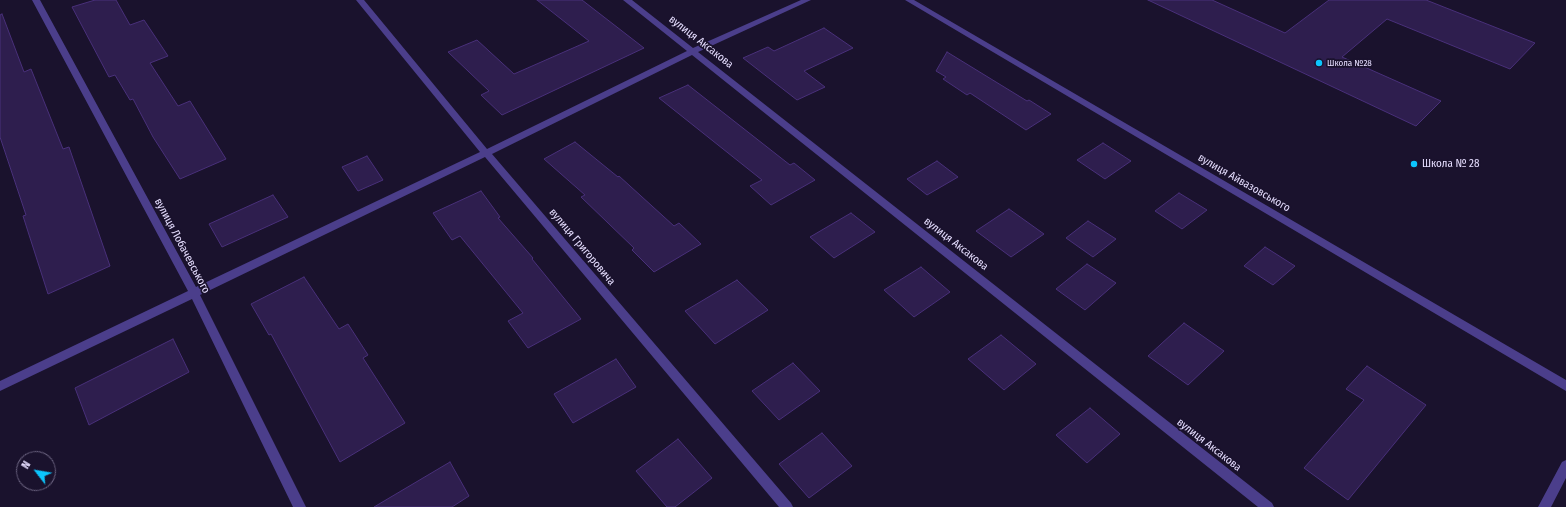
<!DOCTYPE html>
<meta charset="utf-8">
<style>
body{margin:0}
#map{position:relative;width:1566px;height:507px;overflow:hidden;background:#1a122d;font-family:"Fira Sans Condensed",sans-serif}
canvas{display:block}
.north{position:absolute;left:16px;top:451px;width:40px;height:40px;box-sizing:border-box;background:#1a122d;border:1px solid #6c6481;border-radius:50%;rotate:301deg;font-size:11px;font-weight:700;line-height:16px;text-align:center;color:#e6deff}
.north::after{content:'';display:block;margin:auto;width:14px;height:18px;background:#0cc5fd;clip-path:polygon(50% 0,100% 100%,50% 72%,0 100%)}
</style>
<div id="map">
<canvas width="1566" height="507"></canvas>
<div class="north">N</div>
</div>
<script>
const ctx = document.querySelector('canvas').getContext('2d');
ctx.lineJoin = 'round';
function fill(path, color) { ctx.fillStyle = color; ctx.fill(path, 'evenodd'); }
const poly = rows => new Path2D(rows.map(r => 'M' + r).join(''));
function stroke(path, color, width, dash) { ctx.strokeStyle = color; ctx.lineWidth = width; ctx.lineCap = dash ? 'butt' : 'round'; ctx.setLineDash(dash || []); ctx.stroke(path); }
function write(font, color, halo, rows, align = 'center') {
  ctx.font = font + ' "Fira Sans Condensed",sans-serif'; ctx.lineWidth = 3.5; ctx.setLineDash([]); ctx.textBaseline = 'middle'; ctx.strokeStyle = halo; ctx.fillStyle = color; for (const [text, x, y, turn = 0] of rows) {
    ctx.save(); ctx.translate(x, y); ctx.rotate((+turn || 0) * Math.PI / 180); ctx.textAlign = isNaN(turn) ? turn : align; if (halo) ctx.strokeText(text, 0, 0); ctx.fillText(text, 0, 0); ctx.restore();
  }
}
const building = poly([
 [95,0,116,0,130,25,144,20,168,56,150,63,178,106,190,101,226,159,180,179,153,137,133,99,130,100,115,75,109,77,72,7,95,0],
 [537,0,582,0,644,48,502,115,481,95,489,91,448,52,477,40,514,74,589,41,537,0],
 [1148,0,1212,0,1285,33,1329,0,1426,0,1535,43,1510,69,1387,19,1342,57,1441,101,1416,126,1148,0],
 [2,14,24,72,31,69,63,149,69,147,110,266,48,294,23,216,26,215,0,137,0,15,2,14],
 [824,28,853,48,804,71,825,87,797,100,743,58,768,47,774,51,824,28],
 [947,52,1027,101,1029,100,1051,114,1026,130,970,93,967,95,943,79,946,77,936,71,947,52],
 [688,85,790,165,794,163,815,180,771,205,750,186,762,180,659,98,688,85],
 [575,142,618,177,619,176,674,226,679,223,701,244,654,272,632,250,634,248,581,197,585,195,544,159,575,142],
 [1103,143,1131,161,1105,179,1077,160,1103,143],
 [367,156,383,180,358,191,342,167,367,156],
 [937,161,958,177,927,195,907,179,937,161],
 [481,191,500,217,498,218,533,258,532,259,581,319,528,348,508,321,523,313,460,236,452,240,433,213,481,191],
 [1179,193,1207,210,1182,229,1155,211,1179,193],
 [273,195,288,217,222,247,209,224,273,195],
 [1009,209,1044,234,1011,257,976,231,1009,209],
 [851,213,875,232,834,258,810,237,851,213],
 [1088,221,1116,239,1093,257,1066,238,1088,221],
 [1265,247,1295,266,1273,285,1244,266,1265,247],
 [1087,264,1116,283,1085,310,1056,289,1087,264],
 [921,267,950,292,914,317,884,290,921,267],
 [304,277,339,329,348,324,368,355,363,358,405,423,340,462,271,334,269,335,251,304,304,277],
 [737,280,768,310,715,344,685,311,737,280],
 [1184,323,1224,351,1188,385,1148,356,1184,323],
 [1001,335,1036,364,1004,390,968,359,1001,335],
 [173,339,189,372,89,425,75,388,173,339],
 [616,359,636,387,573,423,554,394,616,359],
 [793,363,820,391,779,420,752,391,793,363],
 [1367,366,1426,405,1348,500,1304,468,1364,400,1346,389,1367,366],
 [1090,408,1120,434,1087,463,1056,435,1090,408],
 [822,433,852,466,809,498,779,464,822,433],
 [678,439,712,478,675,507,667,507,636,471,678,439],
 [450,462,469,496,452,507,374,507,450,462]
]);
fill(building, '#2e1e4e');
stroke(building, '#49307a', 1);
fill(poly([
 [32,0,40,0,196,287,480,152,356,0,364,0,487,149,687,51,623,0,632,0,693,48,801,0,811,0,698,52,1272,503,1274,507,1258,507,692,55,492,154,791,503,793,507,779,507,485,157,200,295,306,507,293,507,192,299,0,391,0,381,188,291,32,0],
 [905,0,914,0,1566,380,1566,391,905,0],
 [1566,460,1566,478,1551,507,1538,507,1562,462,1566,460]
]), '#4b3e8b');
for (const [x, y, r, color] of [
 [1319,63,4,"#0cc5fd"],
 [1414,164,4,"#0cc5fd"]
]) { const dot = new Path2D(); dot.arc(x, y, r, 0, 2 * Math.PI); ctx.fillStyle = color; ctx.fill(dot); stroke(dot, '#1a122d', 1.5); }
write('9px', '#e6deff', '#1a122d', [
 ["Школа №28",1327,63]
], 'left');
write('11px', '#e6deff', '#1a122d', [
 ["вулиця Аксакова",701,42,38],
 ["вулиця Айвазовського",1244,183,30],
 ["вулиця Аксакова",956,244,38],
 ["вулиця Лобачевського",182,246,62],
 ["вулиця Григоровича",582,247,50],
 ["вулиця Аксакова",1209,445,38]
]);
write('11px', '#e6deff', '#1a122d', [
 ["Школа № 28",1422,164]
], 'left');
</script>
